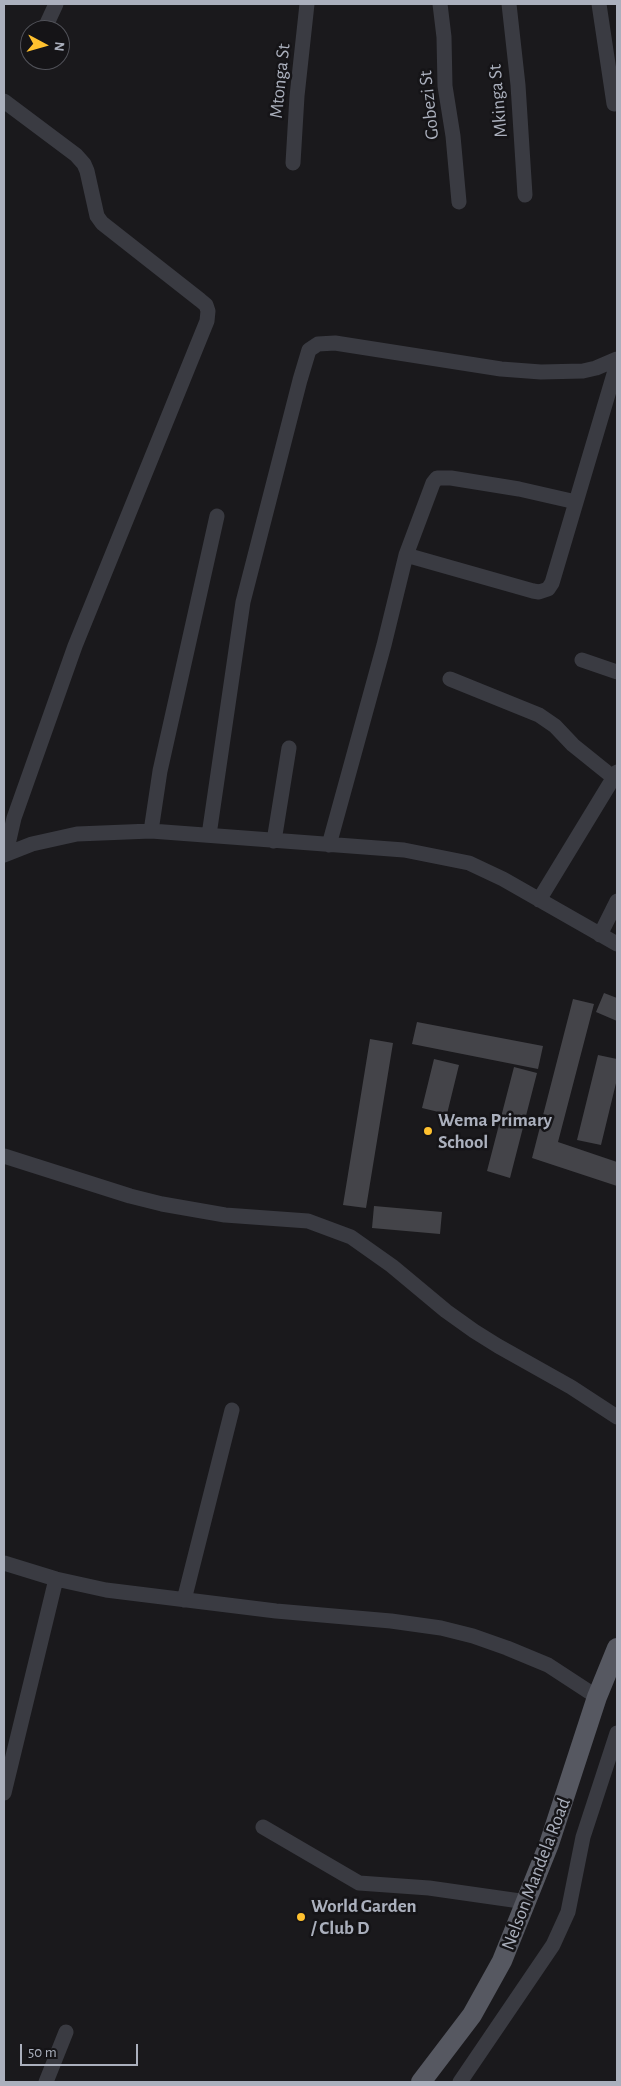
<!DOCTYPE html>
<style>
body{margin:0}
#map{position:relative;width:621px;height:2086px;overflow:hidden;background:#1a191c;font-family:"Alegreya Sans",sans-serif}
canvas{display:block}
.frame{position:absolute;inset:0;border:5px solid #abb0bd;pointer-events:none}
.north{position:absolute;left:20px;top:20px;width:50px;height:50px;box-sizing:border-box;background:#151417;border:1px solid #515259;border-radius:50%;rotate:96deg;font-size:14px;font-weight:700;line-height:20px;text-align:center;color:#abb0bd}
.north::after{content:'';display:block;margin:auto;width:18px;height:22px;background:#ffc12f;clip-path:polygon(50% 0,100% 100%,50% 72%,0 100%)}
.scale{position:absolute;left:20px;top:2044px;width:118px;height:22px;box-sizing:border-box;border:2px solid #abb0bd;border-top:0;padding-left:6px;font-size:15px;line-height:18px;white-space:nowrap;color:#abb0bd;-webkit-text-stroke:4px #151417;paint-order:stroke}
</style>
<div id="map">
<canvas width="621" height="2086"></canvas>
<div class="frame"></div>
<div class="north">N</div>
<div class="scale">50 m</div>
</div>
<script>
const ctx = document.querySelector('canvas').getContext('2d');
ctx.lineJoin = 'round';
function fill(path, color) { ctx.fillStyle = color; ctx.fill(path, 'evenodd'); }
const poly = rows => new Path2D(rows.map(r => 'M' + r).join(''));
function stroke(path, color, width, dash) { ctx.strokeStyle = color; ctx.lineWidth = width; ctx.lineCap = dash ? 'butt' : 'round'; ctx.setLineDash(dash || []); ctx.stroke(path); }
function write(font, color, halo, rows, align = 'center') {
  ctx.font = font + ' "Alegreya Sans",sans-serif'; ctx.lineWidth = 5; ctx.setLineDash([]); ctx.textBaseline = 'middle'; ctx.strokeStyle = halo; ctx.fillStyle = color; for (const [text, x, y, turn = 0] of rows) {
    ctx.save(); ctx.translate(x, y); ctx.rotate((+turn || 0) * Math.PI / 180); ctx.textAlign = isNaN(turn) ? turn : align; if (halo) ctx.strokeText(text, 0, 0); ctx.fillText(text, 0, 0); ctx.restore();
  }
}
fill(poly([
 [604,993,617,998,617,1021,596,1012],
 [573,999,594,1004,558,1142,617,1162,617,1186,532,1158],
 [417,1022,543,1046,538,1069,412,1044],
 [370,1039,393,1043,366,1208,343,1205],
 [598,1055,617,1059,617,1079,601,1145,577,1140],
 [434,1059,459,1065,447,1114,422,1108],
 [514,1067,537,1073,510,1178,487,1171],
 [374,1206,442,1212,440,1234,372,1228]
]), '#444449');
stroke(poly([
 [440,4,444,37,445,86,453,136,459,202],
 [509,4,518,85,525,195],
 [599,4,614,104],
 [44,30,56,4],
 [4,101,76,155,84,164,87,171,97,216,102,223,200,300,206,305,208,311,207,321,75,646,14,818,6,853],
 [293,163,297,96,307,4],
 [406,555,533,591,539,592,548,589,552,583,617,364],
 [582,660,617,672],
 [450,679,539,715,555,726,573,745,614,778],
 [151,831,160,771,217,516],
 [209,835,243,602,300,380,309,350,318,344,335,343,501,369,541,372,583,371,596,368,617,359],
 [274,841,289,748],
 [329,845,384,645,406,555,433,483,437,478,451,478,519,489,576,502],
 [4,855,32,844,77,834,151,831,404,850,469,863,503,879,617,944],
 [539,900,617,772],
 [600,935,617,901],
 [4,1156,130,1196,162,1204,225,1215,308,1221,351,1237,392,1266,446,1311,474,1331,498,1346,571,1387,617,1417],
 [4,1563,56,1579,106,1590,276,1611,391,1621,441,1628,473,1636,507,1648,548,1665,597,1697],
 [184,1600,232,1410],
 [4,1793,56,1579],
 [263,1827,359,1883,429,1888,527,1902],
 [46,2082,66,2032],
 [460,2082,553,1945,568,1912,583,1837,617,1733]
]), '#3a3b42', 15);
stroke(poly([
 [421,2082,472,2015,502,1961,549,1844,597,1697,617,1648]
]), '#565861', 20);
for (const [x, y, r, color] of [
 [428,1131,5,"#ffc12f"],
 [301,1917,5,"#ffc12f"]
]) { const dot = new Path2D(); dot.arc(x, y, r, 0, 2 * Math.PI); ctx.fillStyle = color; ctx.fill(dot); stroke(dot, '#151417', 2); }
write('19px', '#abb0bd', '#151417', [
 ["Mtonga St",280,81,-84],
 ["Mkinga St",498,101,-95],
 ["Gobezi St",429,105,-96],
 ["Nelson Mandela Road",536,1874,-69]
]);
write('bold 19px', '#abb0bd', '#151417', [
 ["Wema Primary",438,1120],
 ["School",438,1142],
 ["World Garden",311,1906],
 ["/ Club D",311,1928]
], 'left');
</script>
